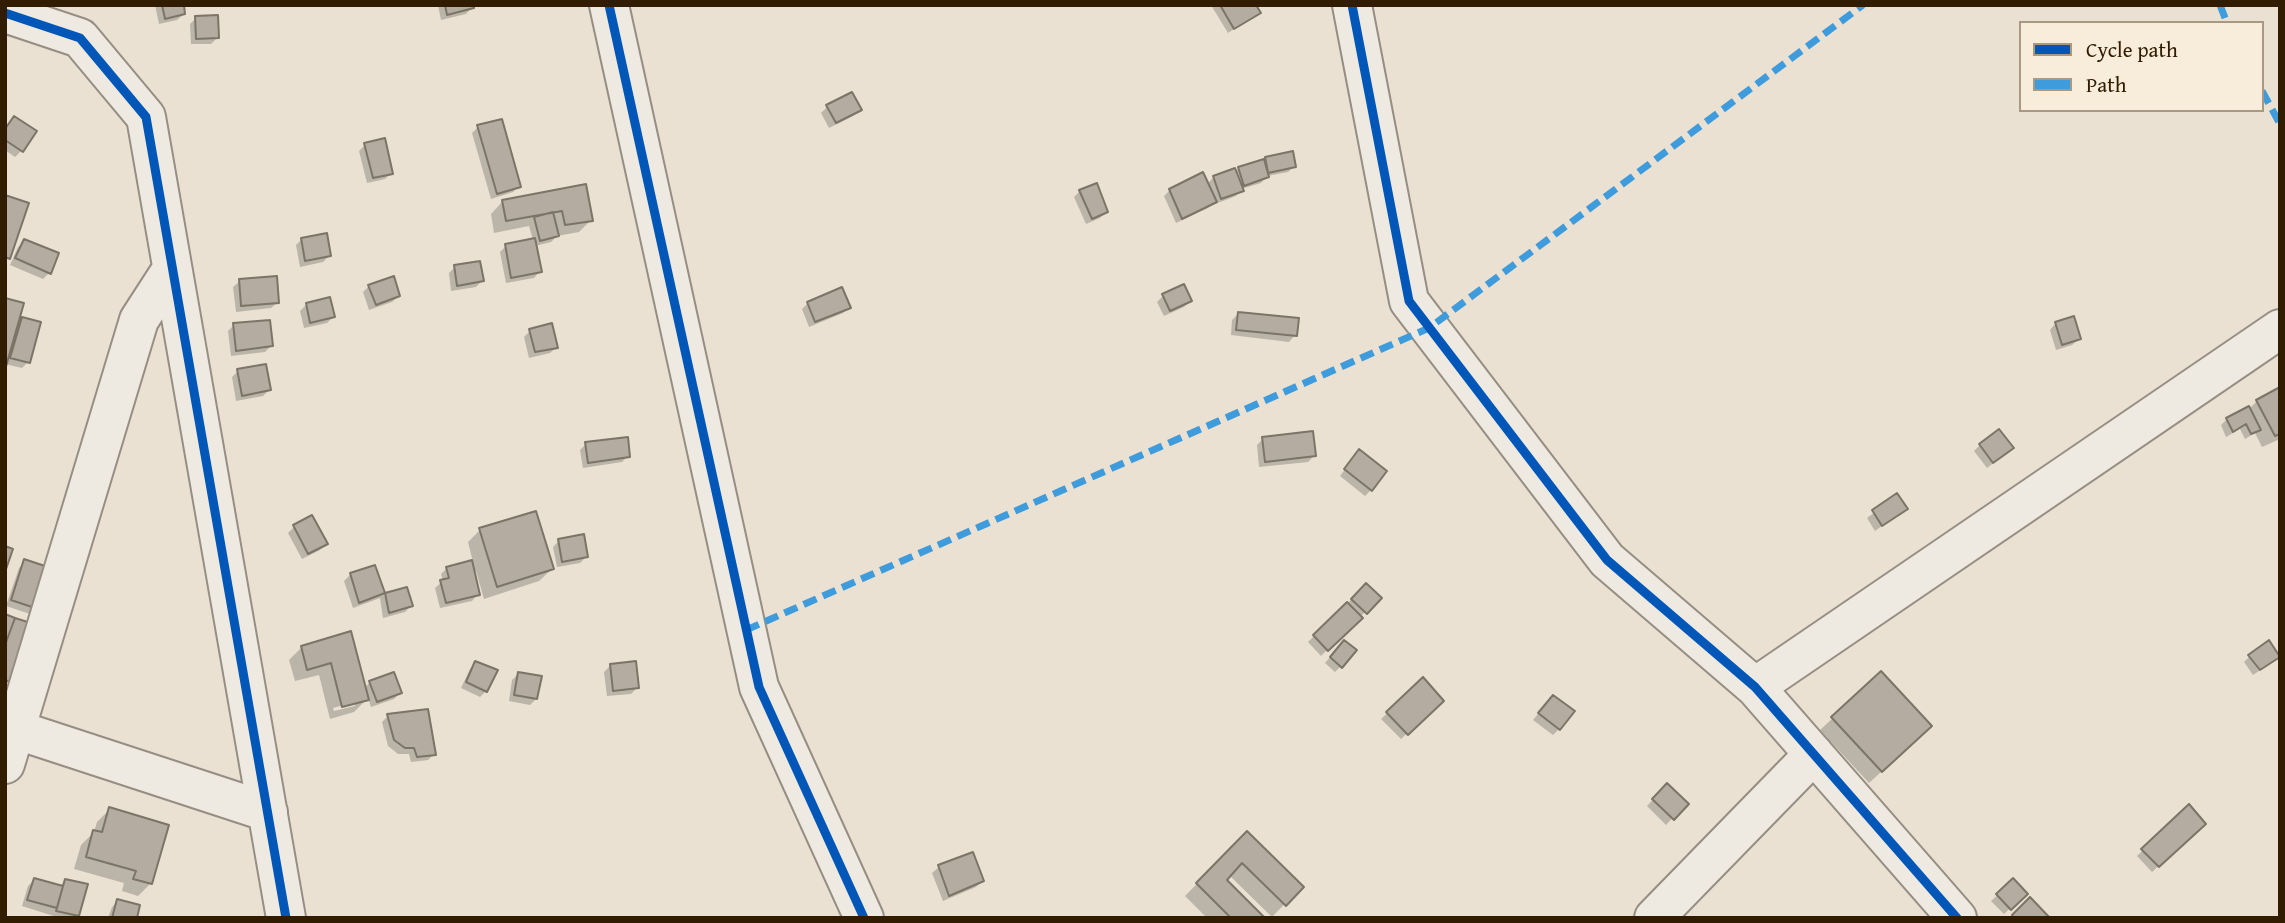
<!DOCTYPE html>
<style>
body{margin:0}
#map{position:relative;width:2285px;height:923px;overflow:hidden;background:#eae1d2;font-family:"Gentium Book Plus",serif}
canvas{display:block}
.frame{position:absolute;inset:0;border:7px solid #311c00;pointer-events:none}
.legend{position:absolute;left:2019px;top:21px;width:245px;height:91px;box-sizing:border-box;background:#f8eddb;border:2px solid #a89983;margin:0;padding:9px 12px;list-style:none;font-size:21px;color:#311c00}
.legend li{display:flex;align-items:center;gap:14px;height:35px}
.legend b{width:35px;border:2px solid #a89983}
</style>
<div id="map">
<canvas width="2285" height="923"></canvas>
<div class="frame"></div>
<ul class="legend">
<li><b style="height:9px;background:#0057b8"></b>Cycle path</li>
<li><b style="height:9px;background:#3e9bdc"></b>Path</li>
</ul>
</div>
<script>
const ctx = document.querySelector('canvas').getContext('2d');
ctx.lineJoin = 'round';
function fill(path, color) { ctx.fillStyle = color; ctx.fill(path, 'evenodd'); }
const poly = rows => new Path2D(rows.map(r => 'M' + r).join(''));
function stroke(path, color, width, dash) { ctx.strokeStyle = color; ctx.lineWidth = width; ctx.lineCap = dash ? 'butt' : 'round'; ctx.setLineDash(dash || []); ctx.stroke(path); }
fill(poly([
 [155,5,182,5,184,14,177,20,159,24],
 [438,5,472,5,472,7,466,14,441,20],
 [1211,5,1254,5,1259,13,1228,33],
 [196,18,217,38,211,44,191,44,190,24],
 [851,94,859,110,853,116,829,128,821,113,827,107],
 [14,118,21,151,15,157,5,150,5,128],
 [478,127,519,186,513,192,491,199,472,133],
 [365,145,391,173,385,179,367,183,359,151],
 [1266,159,1294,166,1288,172,1267,176,1261,183,1241,189,1236,196,1215,204,1214,202,1208,208,1176,223,1164,196,1170,190,1207,184,1214,177,1235,172,1239,168],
 [585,186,591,220,579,232,557,236,551,242,535,246,540,271,534,278,506,283,500,252,506,246,533,240,529,226,494,233,491,214,503,201],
 [1080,191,1106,212,1100,218,1086,224,1074,197],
 [302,239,329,256,323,262,300,267,296,245],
 [25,241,49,273,43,279,10,265,18,247],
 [455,267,482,281,476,287,451,291,449,273],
 [240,281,278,302,271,308,236,312,233,287],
 [369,286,399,296,392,302,369,310,363,292],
 [1163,296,1190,301,1184,307,1164,316,1157,302],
 [808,303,849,307,843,313,809,327,802,309],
 [306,305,333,317,327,323,304,328,300,311],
 [1238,314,1295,335,1289,342,1231,335,1232,320],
 [18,318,39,323,28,362,22,368,5,364],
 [2056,323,2079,339,2072,345,2056,350,2050,330],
 [234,325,271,346,265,352,231,356,228,331],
 [530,331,557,347,550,353,529,358,524,337],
 [238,371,269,390,263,396,236,401,232,377],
 [2280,389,2280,439,2262,447,2255,433,2245,439,2240,429,2226,437,2221,425,2227,419,2249,409,2257,401],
 [1263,439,1315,455,1308,462,1259,467,1257,445],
 [586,444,628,456,622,462,583,468,580,450],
 [1980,445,2005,454,1987,468,1974,451],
 [1354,457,1371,490,1365,496,1340,476],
 [1897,496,1905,509,1875,531,1867,518],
 [312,517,326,544,320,550,302,559,288,533,294,527],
 [480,530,552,569,539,581,484,599,476,571,473,571,478,594,472,601,440,608,435,588,443,581,441,574,447,568,473,562,468,542],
 [559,541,586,557,580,563,557,567,553,547],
 [25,561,49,569,30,614,6,606,19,568],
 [374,567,384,596,406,589,411,606,405,612,383,618,380,598,353,608,344,581,350,575],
 [1366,585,1379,598,1321,656,1308,642],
 [350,634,364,689,370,682,400,693,394,699,371,707,368,698,354,712,330,719,319,675,295,681,289,660,302,647],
 [355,702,355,706,334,711,333,708],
 [1338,648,1341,666,1335,672,1325,663],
 [2250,656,2272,662,2253,675,2244,662],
 [476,663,486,691,480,697,461,688,470,669],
 [610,666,637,688,631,694,607,696,604,672],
 [518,674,536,699,530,705,509,701,512,680],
 [1423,680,1442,701,1401,739,1381,719],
 [1547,703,1559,729,1553,735,1533,720],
 [388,716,434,754,428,760,411,762,409,754,398,754,388,746,382,722],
 [1833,718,1917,739,1869,783,1820,730],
 [1667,785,1686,804,1666,825,1647,806],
 [2188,807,2204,824,2152,872,2137,856],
 [110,809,167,826,150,884,138,896,122,891,124,883,74,869,81,845,94,832,97,822],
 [1247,833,1301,887,1272,917,1229,875,1224,880,1263,918,1207,918,1185,896],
 [972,854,982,881,976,887,943,901,932,873,939,867],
 [34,880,59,887,65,881,77,915,75,918,60,918,22,906,28,886],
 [2013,881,2025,894,2004,914,1991,901],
 [118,901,135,918,108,918,112,907]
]), '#0003');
const building = poly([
 [162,5,184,5,185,14,165,19,162,5],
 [445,5,474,5,474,8,447,15,445,5],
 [1220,5,1256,5,1261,13,1234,29,1220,5],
 [218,15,219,38,196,39,195,16,218,15],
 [852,92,862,110,836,123,826,105,852,92],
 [14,116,37,131,23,152,5,140,5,129,14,116],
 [502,119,521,187,497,194,477,125,502,119],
 [385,138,393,174,373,178,364,143,385,138],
 [1293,151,1296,167,1268,173,1265,157,1293,151],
 [1264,159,1269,177,1244,186,1238,167,1264,159],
 [1235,168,1244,191,1221,199,1213,176,1235,168],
 [1203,172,1217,202,1182,219,1169,189,1203,172],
 [1097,183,1108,212,1092,219,1079,190,1097,183],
 [586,184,593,221,565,225,562,211,506,221,502,200,586,184],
 [5,195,29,203,10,259,5,257,5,195],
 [553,212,559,236,540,241,534,217,553,212],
 [327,233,331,256,305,261,301,238,327,233],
 [535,238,542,272,511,278,505,244,535,238],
 [24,239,59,253,51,274,15,258,24,239],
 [480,261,484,281,457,286,454,265,480,261],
 [277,276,279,303,241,306,239,279,277,276],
 [394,276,400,296,376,305,368,285,394,276],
 [1184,284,1192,301,1170,311,1162,294,1184,284],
 [842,287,851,308,815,322,807,302,842,287],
 [330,297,335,317,310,323,306,303,330,297],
 [5,298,24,303,5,370,5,298],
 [1238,312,1299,318,1297,336,1236,330,1238,312],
 [2074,316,2081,339,2062,345,2055,322,2074,316],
 [22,317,41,322,30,363,10,358,22,317],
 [270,320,273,346,236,351,233,323,270,320],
 [552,323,558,348,535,352,529,329,552,323],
 [266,364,271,390,242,396,237,369,266,364],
 [2280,387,2280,434,2275,436,2256,400,2280,387],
 [2249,406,2261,430,2251,434,2246,424,2233,432,2226,418,2249,406],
 [1999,429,2014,448,1993,463,1979,444,1999,429],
 [1313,431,1316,456,1265,462,1262,437,1313,431],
 [628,437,630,457,588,463,585,442,628,437],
 [1359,449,1387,471,1372,491,1344,469,1359,449],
 [1897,493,1908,509,1882,526,1872,510,1897,493],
 [536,511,554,569,497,587,479,528,536,511],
 [312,515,328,544,308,554,293,525,312,515],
 [584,534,588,557,562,562,558,539,584,534],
 [5,546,13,549,5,572,5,546],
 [24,559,51,568,38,609,11,600,24,559],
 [472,560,480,595,446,603,440,580,449,578,446,567,472,560],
 [375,565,385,593,359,603,350,573,375,565],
 [1366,583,1382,598,1367,614,1351,599,1366,583],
 [407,587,413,606,389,613,385,593,407,587],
 [1347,602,1363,618,1328,651,1313,635,1347,602],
 [5,614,15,618,5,645,5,614],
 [15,618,34,624,13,683,5,680,5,645,15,618],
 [351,631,369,700,342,707,331,663,307,670,301,646,351,631],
 [1344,640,1357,650,1342,668,1330,657,1344,640],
 [2269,640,2280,657,2260,670,2248,655,2269,640],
 [475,661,498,670,487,692,466,682,475,661],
 [636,661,639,688,613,691,610,664,636,661],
 [1881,671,1932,726,1882,772,1831,717,1881,671],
 [394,672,402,693,377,702,369,681,394,672],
 [518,672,542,676,537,699,514,695,518,672],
 [1423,677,1444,701,1408,735,1386,712,1423,677],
 [1553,695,1575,711,1560,730,1538,713,1553,695],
 [428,709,436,755,417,757,414,748,405,748,394,740,387,714,428,709],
 [1667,783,1689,804,1674,820,1652,799,1667,783],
 [2189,804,2206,824,2159,867,2141,849,2189,804],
 [109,807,169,825,152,884,133,879,136,871,86,857,93,830,102,832,109,807],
 [1247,831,1304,887,1286,906,1242,863,1227,880,1265,918,1231,918,1196,883,1247,831],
 [973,852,984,881,949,896,938,865,973,852],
 [34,878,63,886,57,908,27,900,34,878],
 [2013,878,2028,894,2011,910,1996,894,2013,878],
 [65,879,88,884,79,916,56,911,65,879],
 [2030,897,2050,918,2014,918,2012,915,2030,897],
 [117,899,140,905,137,918,112,918,117,899]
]);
fill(building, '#b4aca0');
stroke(building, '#7b7467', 2);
const minor = poly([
 [609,5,759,687,864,918],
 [1352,5,1409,301,1607,560,1755,687,1957,918],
 [5,13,80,38,146,117,286,918],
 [1755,687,2280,329],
 [5,726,268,812],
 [5,764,139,320,172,269],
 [1654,918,1814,754]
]);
stroke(minor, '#968e83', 42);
stroke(minor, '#eeeae1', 38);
stroke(poly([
 [2220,5,2227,23],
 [2262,91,2280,124],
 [746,630,1429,328,1863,5]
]), '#3e9bdc', 7, [14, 7]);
stroke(poly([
 [609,5,759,687,864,918],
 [1352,5,1409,301,1607,560,1755,687,1957,918],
 [5,13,80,38,146,117,286,918]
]), '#0057b8', 9);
</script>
